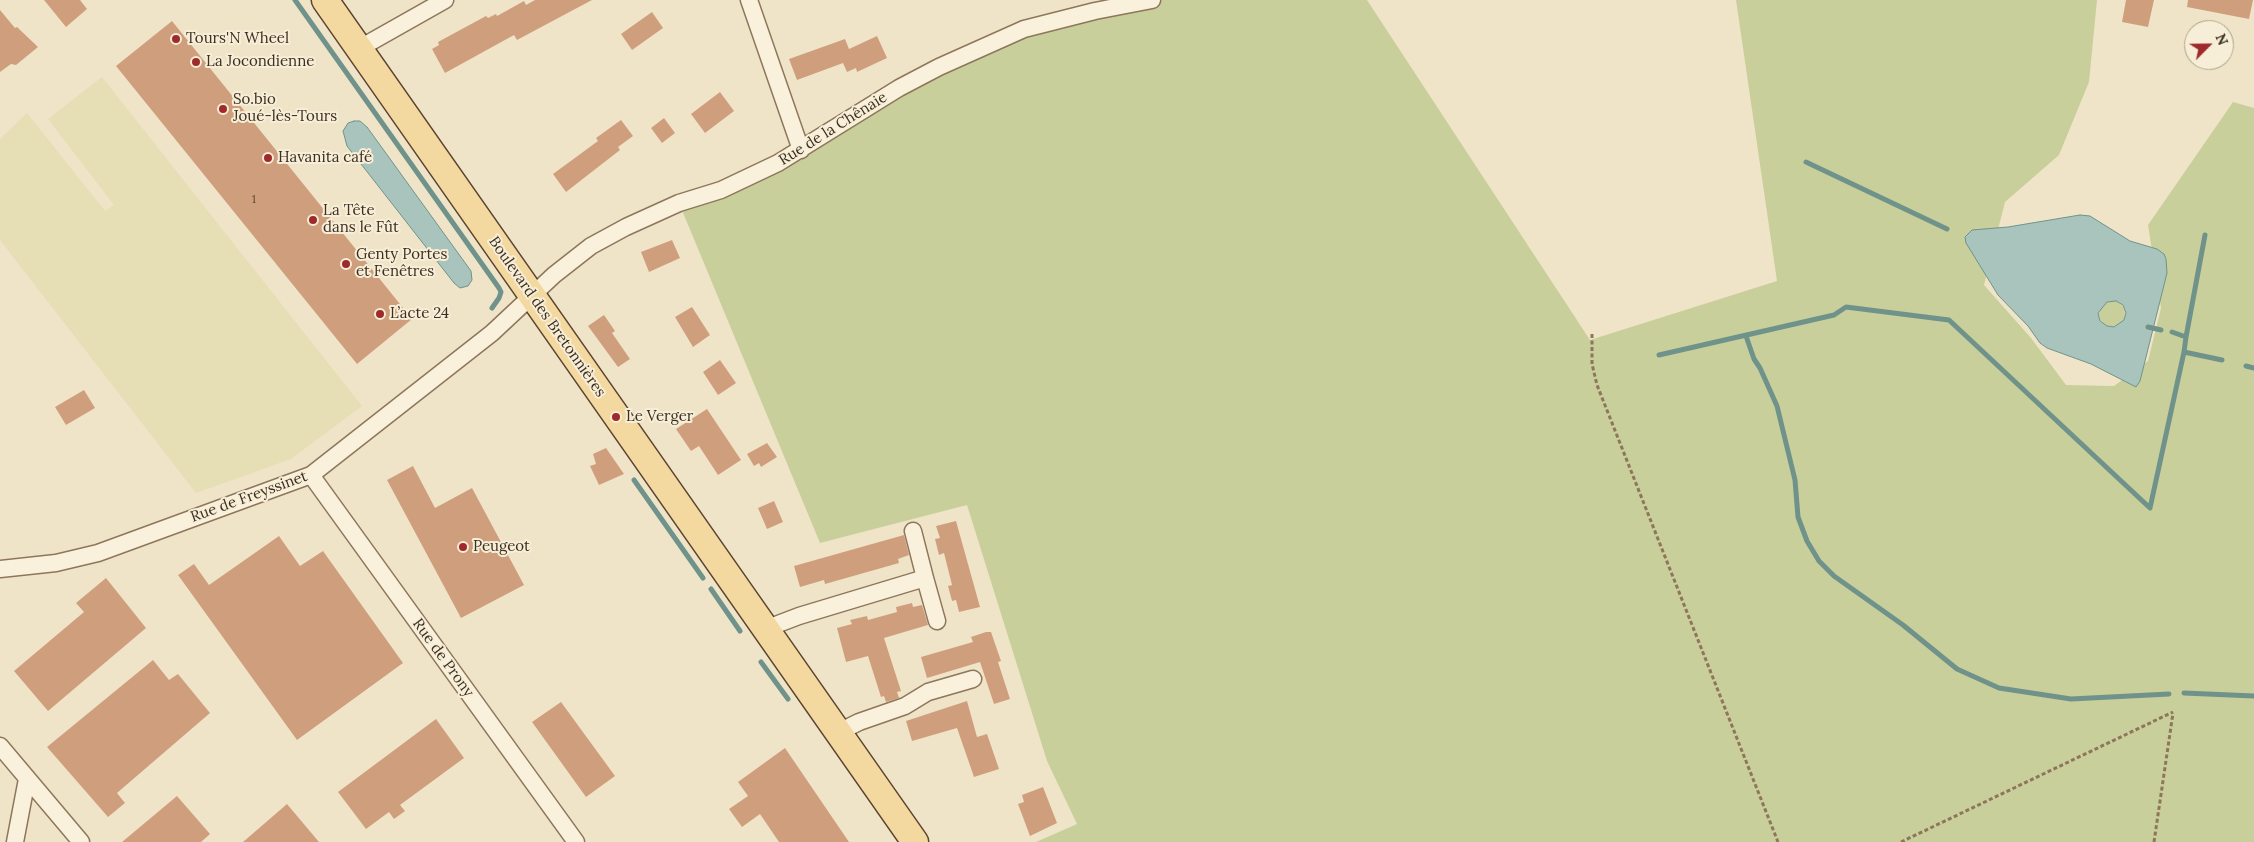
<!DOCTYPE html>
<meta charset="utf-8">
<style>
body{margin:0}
#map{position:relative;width:2254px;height:842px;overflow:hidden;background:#f0e4c8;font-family:Lora,serif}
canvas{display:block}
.north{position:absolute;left:2184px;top:20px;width:50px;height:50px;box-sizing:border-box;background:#f7eed8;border:1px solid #ada18e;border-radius:50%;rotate:67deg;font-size:14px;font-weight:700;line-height:20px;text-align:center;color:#3d2e20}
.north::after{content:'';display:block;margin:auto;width:18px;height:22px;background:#9e2a2b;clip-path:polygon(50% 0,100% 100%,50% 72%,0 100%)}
</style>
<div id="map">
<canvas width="2254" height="842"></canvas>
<div class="north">N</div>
</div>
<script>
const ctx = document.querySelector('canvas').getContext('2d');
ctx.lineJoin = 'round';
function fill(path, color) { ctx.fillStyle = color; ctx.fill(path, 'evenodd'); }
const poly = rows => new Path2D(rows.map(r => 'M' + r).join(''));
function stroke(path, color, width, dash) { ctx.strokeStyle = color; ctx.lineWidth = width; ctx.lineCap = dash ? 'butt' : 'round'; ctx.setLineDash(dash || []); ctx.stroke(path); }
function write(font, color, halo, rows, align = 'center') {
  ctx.font = font + ' Lora,serif'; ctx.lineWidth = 4; ctx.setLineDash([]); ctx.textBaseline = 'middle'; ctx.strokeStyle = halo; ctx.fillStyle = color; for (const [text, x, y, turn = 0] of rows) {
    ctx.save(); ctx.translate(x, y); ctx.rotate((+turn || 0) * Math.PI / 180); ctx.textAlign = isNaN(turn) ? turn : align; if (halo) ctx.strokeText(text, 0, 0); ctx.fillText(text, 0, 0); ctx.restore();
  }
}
fill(poly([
 [102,77,362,406,291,459,196,493,0,240,0,139,27,113,105,211,114,205,48,119]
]), '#e6deb5');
fill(poly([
 [1152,0,1367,0,1590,340,1777,281,1736,0,2097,0,2089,82,2059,155,2005,202,1984,285,2031,338,2066,385,2114,386,2148,361,2161,308,2148,225,2233,102,2254,108,2254,842,1036,842,1077,824,1047,761,967,505,820,543,679,203,721,190,1024,29],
 '2099 314a13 13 0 1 1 26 0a13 13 0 1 1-26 0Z'
]), '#c9cf9b');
const water = poly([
 [354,121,360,121,367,127,471,271,472,280,468,286,460,288,454,283,347,146,343,131,348,123,354,121],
 [2080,215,2090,216,2130,241,2157,249,2164,254,2166,259,2167,273,2140,381,2136,387,2091,364,2047,348,2040,343,2028,326,1998,295,1966,243,1965,237,1972,230,2008,227,2080,215],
 [2116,301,2123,305,2126,313,2124,320,2114,327,2107,326,2100,321,2098,313,2107,302,2116,301]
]);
fill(water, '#a9c4bc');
stroke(water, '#6f938a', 1);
stroke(poly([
 [295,0,499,288,501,292,499,298,492,308],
 [1806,162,1947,229],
 [2148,327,2161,330],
 [2172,332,2186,337,2184,352,2222,360],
 [1746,336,1754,359,1760,368,1777,406,1795,480,1798,517,1807,541,1819,561,1834,576,1903,625,1957,669,1999,688,2071,699,2169,694],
 [2186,337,2205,235],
 [1659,355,1834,315,1846,307,1949,320,2150,508,2184,352],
 [2246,366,2254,368],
 [634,480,703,578],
 [711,589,740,631],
 [761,662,788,699],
 [2184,693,2254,696]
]), '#6f938a', 5);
fill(poly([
 [44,0,80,0,87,9,66,27],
 [535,0,592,0,517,40,514,35,445,73,432,49,439,45,438,42,486,16,488,18,496,14,497,16,524,1,526,5],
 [2126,0,2154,0,2148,27,2122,22],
 [2188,0,2253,0,2249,19,2187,7],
 [0,10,15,28,17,27,38,47,16,65,11,64,0,72],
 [652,12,663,28,632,50,621,34],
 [172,21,412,319,357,364,116,66],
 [877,36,887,58,857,72,856,68,847,72,843,63,797,80,789,59,845,39,849,49],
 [720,92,734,111,705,133,691,114],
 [664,118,675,133,662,143,651,128],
 [621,120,633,136,618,147,620,150,566,192,553,174,598,141,596,138],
 [672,240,680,258,649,272,641,252],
 [692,307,710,335,693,347,675,317],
 [604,315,615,331,612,333,630,359,618,367,588,326],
 [720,360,736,383,718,395,703,372],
 [84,390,95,408,66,425,55,407],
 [707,409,741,460,718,475,699,446,691,451,676,429],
 [767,443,777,457,761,467,759,463,754,466,747,454],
 [606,448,624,474,599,485,590,466,596,464,593,454],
 [413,466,435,508,472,488,524,585,461,618,387,480],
 [774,501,783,522,767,529,758,508],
 [956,521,980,607,959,612,956,600,952,601,948,586,952,585,944,553,939,555,935,539,940,538,936,526],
 [904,535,909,555,898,559,899,563,825,584,824,580,800,587,794,566],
 [279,536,300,566,323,551,403,663,297,740,178,575,194,564,209,585],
 [106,578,146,628,48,711,14,671,84,612,76,603],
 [912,603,913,607,922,605,928,625,884,638,901,691,897,692,899,698,886,702,884,696,881,697,868,656,846,662,837,628,852,624,850,620,867,616,868,620,897,612,896,607],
 [986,632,991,632,1001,661,998,662,1010,699,994,704,980,662,927,678,921,657,973,642,971,637],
 [153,660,169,680,178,674,210,713,117,793,125,803,108,817,47,747],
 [967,701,977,737,987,734,999,769,974,777,957,728,912,741,906,721],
 [561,702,615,776,586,797,532,722],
 [436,719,464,758,400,805,405,811,394,819,389,812,366,829,338,792],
 [785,748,849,842,779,842,760,814,742,827,729,809,748,796,738,782],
 [1043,787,1057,823,1030,836,1018,804,1024,802,1022,795],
 [177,796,210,834,201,842,122,842],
 [287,804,319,842,243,842]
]), '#cf9f7d');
const street = poly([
 [749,0,801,150],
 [360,48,445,0],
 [311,475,576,842],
 [0,569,56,563,98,553,311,475,492,333,554,275,591,246,626,227,679,203,721,190,778,163,899,88,939,67,1024,29,1095,11,1152,0],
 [925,578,937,621],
 [765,629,799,616,925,578,913,531],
 [837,733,859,722,905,706,928,692,973,679],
 [0,746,81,842],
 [15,842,27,779]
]);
const primary = poly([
 [325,0,915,842]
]);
stroke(street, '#8d765c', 19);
stroke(primary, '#5b4430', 29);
stroke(poly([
 [1592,334,1592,364,1597,385,1778,842],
 [1901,842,2173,712],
 [2154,842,2173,713]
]), '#8d765c', 3, [4, 2.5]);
stroke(street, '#faf1dc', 16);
stroke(primary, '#f3d9a0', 26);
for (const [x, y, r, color] of [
 [176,39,5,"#9e2a2b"],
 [196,62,5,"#9e2a2b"],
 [223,109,5,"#9e2a2b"],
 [268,158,5,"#9e2a2b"],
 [313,220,5,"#9e2a2b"],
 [346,264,5,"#9e2a2b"],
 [380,314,5,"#9e2a2b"],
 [616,417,5,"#9e2a2b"],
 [463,547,5,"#9e2a2b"]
]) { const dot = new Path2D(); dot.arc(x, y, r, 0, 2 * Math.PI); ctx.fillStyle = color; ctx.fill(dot); stroke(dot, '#f7eed8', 2); }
write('12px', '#624a37', null, [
 ["1",254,200]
]);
write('15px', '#3d2e20', '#f7eed8', [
 ["Tours'N Wheel",186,39],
 ["La Jocondienne",206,62],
 ["So.bio",233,100],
 ["Joué-lès-Tours",233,117],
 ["Havanita café",278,158],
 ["La Tête",323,211],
 ["dans le Fût",323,228],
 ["Genty Portes",356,255],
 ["et Fenêtres",356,272],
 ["L’acte 24",390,314],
 ["Le Verger",626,417],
 ["Peugeot",473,547]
], 'left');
write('15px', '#3d2e20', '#f7eed8', [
 ["Rue de la Chênaie",833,129,-32],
 ["Boulevard des Bretonnières",547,317,55],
 ["Rue de Freyssinet",249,497,-20],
 ["Rue de Prony",443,658,54]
]);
</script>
